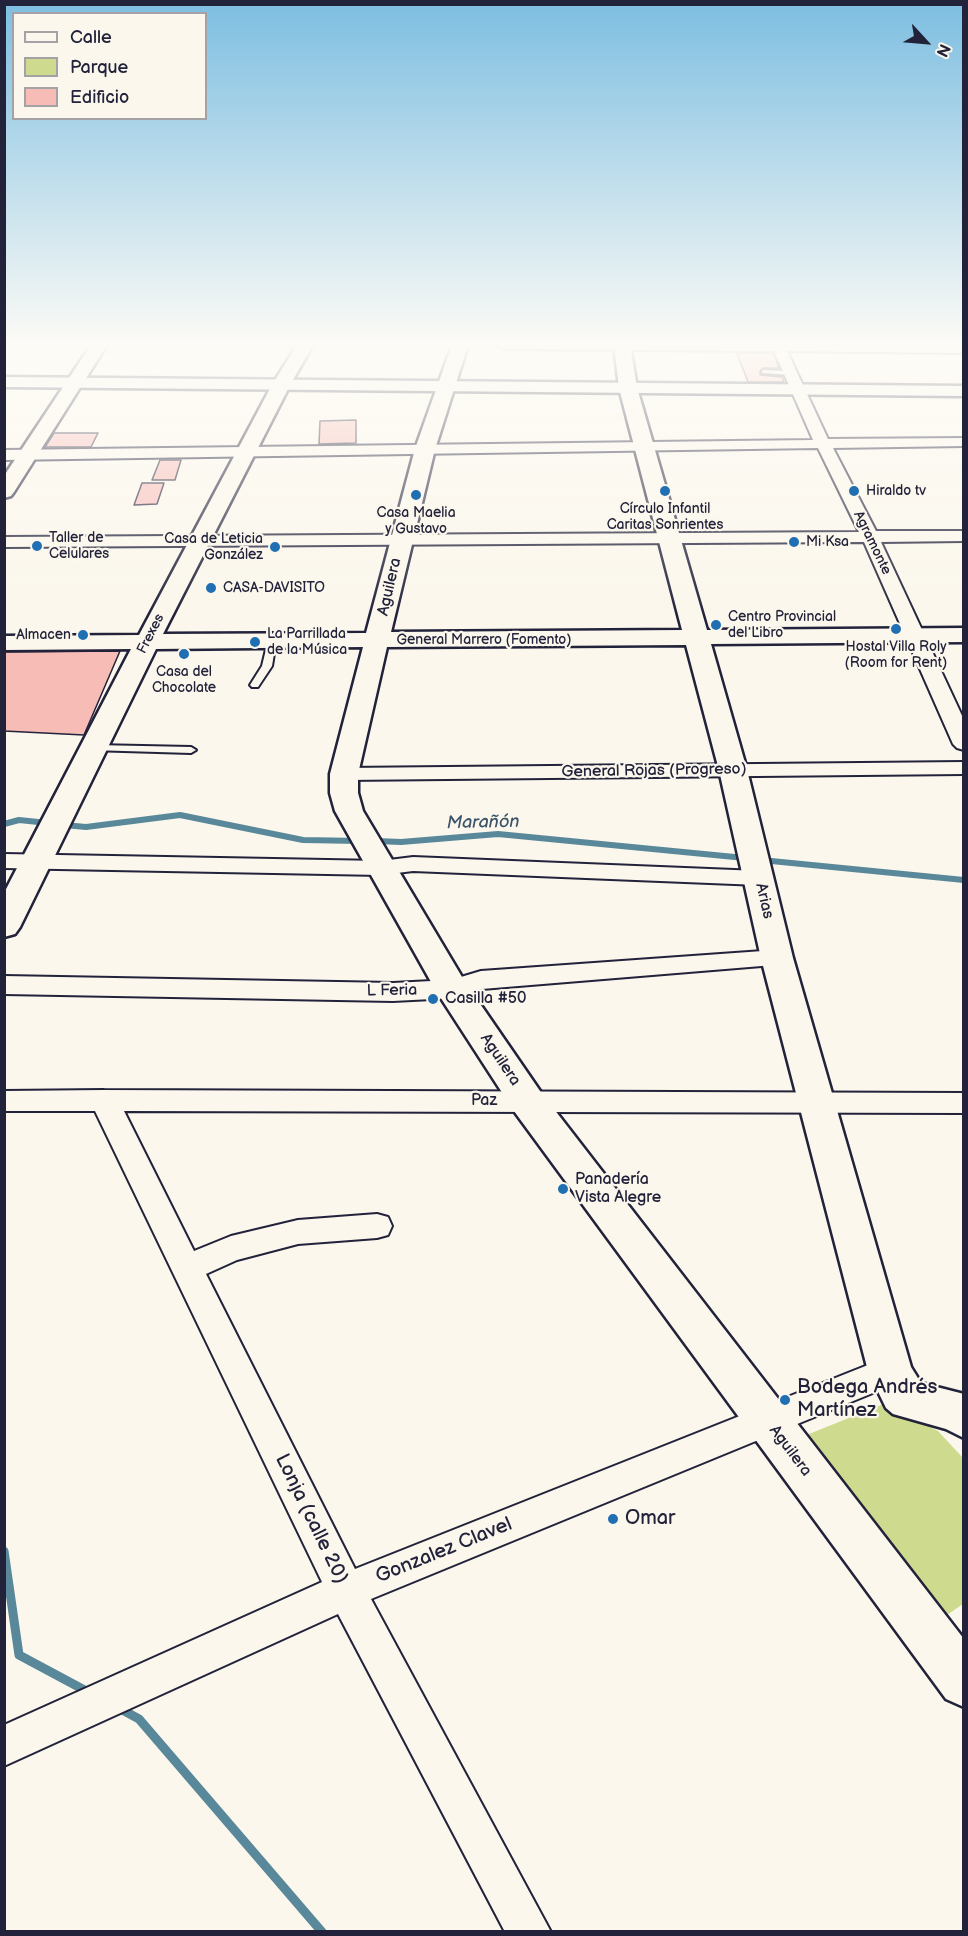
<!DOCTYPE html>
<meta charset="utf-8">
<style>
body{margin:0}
#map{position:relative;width:968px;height:1936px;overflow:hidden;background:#fbf7ec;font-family:"Balsamiq Sans",sans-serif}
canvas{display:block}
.frame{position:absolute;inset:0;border:6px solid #22223b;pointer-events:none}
.legend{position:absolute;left:12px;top:12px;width:195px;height:108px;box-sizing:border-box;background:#fbf7ec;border:2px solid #a4a2a5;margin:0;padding:8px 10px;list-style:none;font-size:18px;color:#22223b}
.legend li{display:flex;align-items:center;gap:12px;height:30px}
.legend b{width:30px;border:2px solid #a4a2a5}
.north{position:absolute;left:896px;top:12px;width:60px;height:60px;-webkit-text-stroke:4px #fbf7ec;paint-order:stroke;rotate:116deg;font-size:16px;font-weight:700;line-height:24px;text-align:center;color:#22223b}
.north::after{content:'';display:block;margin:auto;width:21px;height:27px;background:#22223b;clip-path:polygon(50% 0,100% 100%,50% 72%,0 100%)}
</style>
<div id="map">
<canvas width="968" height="1936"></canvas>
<div class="frame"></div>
<ul class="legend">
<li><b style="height:8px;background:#fbf7ec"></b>Calle</li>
<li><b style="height:16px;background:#cedb8f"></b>Parque</li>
<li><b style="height:16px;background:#f8bcb7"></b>Edificio</li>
</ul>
<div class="north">N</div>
</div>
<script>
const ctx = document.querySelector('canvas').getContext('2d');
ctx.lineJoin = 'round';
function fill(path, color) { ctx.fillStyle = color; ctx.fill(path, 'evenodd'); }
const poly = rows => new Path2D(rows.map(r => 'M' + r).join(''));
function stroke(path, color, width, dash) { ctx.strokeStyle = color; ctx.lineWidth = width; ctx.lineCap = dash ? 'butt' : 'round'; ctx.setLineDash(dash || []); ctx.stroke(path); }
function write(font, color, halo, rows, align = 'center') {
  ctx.font = font + ' "Balsamiq Sans",sans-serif'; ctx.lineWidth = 4.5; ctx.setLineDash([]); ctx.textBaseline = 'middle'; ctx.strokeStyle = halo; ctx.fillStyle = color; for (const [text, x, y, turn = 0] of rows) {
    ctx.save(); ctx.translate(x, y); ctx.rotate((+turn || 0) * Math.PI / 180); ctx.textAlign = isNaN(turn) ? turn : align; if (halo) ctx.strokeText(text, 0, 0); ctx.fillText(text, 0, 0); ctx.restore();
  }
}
fill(poly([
 [731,348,778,349,789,388,748,387]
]), '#fae5dc');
fill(poly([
 [886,1403,938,1431,963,1458,963,1604,944,1617,799,1438]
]), '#cedb8f');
stroke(poly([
 [4,824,19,820,48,823],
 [64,825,86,827,180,815,303,840,360,841],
 [376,841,401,842,498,834,745,858],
 [761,860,964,880]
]), '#588899', 6);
stroke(poly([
 [4,1551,19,1655,90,1693],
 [117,1707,139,1719,322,1932]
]), '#588899', 9);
const building = poly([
 [737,353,773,353,779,368,763,368,760,371,760,375,782,377,784,382,748,382,737,353],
 [356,420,356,443,319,444,320,421,356,420],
 [54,433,98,433,91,447,45,447,54,433],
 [160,460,181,460,175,480,152,480,160,460],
 [142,483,164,483,157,504,134,505,142,483],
 [120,651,84,735,4,731,4,652,120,651]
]);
fill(building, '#f8bcb7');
stroke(building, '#22223b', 1.5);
const lane = poly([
 [764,370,790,371,793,373,790,375,762,373,762,371,764,370],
 [272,638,276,641,272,666,258,687,252,687,250,685,262,666,268,641,272,638],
 [94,745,191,747,196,750,191,753,90,750,89,748,94,745]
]);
const street = poly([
 [497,345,964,345,964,353,787,351,828,439,964,438,964,446,833,448,876,531,964,531,964,541,881,542,964,720,964,750,957,748,953,744,864,542,4,547,4,537,859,532,818,448,4,460,4,450,813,440,774,351,504,349,497,345],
 [964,762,964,774,344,780,336,779,333,774,336,769,344,768,964,762],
 [4,854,381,861,413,857,759,871,767,873,771,878,767,883,759,885,413,871,381,875,4,868,4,854],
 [777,950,786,952,790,958,786,964,482,989,452,998,393,1001,4,994,4,976,393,983,451,980,481,971,777,950],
 [104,1090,964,1093,964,1113,124,1111,194,1251,231,1236,298,1220,377,1214,388,1217,392,1226,388,1235,377,1238,298,1244,237,1260,206,1274,355,1569,878,1361,890,1356,902,1361,907,1371,902,1381,371,1599,551,1932,505,1932,338,1614,4,1766,4,1725,322,1582,95,1111,4,1111,4,1091,104,1090]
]);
const secondary = poly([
 [91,345,107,345,14,492,11,496,4,498,4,476,91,345],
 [297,345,313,345,290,385,163,634,366,633,415,449,452,345,468,345,435,449,391,632,682,630,619,388,614,345,630,345,637,388,707,630,964,628,964,642,711,644,747,770,793,958,911,1367,921,1383,964,1394,964,1438,946,1429,893,1414,886,1408,868,1371,761,958,719,770,686,645,387,647,358,774,358,793,363,811,465,982,540,1091,964,1639,964,1707,946,1699,514,1111,435,989,335,811,330,793,330,774,363,647,156,649,20,927,15,934,4,937,4,893,131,649,4,650,4,636,139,635,272,385,297,345]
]);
const primary = poly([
 [4,377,964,386,964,396,4,387,4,377]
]);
stroke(lane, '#22223b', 4);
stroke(street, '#22223b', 4);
stroke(secondary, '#22223b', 5);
stroke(primary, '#22223b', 5);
fill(lane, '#fbf7ec');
fill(street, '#fbf7ec');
fill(secondary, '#fbf7ec');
fill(primary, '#fbf7ec');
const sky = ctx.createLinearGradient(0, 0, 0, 616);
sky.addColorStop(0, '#7dbee1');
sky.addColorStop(0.56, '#fdfbf6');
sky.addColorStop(1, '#fdfbf600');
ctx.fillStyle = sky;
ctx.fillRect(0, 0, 968, 616);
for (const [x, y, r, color] of [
 [665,491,6,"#1f6fb2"],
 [854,491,6,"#1f6fb2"],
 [416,495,6,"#1f6fb2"],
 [794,542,6,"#1f6fb2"],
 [37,546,6,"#1f6fb2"],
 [275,547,6,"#1f6fb2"],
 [211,588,6,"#1f6fb2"],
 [716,625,6,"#1f6fb2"],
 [896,629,6,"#1f6fb2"],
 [83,635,6,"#1f6fb2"],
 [255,642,6,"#1f6fb2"],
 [184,654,6,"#1f6fb2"],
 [433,999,6,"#1f6fb2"],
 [563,1189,6,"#1f6fb2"],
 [785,1400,6,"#1f6fb2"],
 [613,1519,6,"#1f6fb2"]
]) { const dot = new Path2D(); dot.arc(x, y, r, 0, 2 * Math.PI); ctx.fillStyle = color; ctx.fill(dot); stroke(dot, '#fbf7ec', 2); }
write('14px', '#22223b', '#fbf7ec', [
 ["Hiraldo tv",866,491],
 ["Círculo Infantil",665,509,"center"],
 ["Caritas Sonrientes",665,525,"center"],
 ["Casa Maelia",416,513,"center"],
 ["y Gustavo",416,529,"center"],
 ["Taller de",49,538],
 ["Celulares",49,554],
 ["Casa de Leticia",263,539,"right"],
 ["González",263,555,"right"],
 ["Mi Ksa",806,542],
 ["CASA-DAVISITO",223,588],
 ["Centro Provincial",728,617],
 ["del Libro",728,633],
 ["La Parrillada",267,634],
 ["de la Música",267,650],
 ["Almacen",71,635,"right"],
 ["Hostal Villa Roly",896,647,"center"],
 ["(Room for Rent)",896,663,"center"],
 ["Casa del",184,672,"center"],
 ["Chocolate",184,688,"center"]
], 'left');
write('14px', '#22223b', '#fbf7ec', [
 ["Agramonte",872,543,64],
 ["Frexes",151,634,-63],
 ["General Marrero (Fomento)",484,640]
]);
write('16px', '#22223b', '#fbf7ec', [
 ["Aguilera",390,587,-77],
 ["General Rojas (Progreso)",654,771,-1],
 ["Arias",764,901,77],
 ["L Feria",392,991,-1],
 ["Aguilera",500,1060,56],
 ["Paz",484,1101],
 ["Aguilera",790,1451,53]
]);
write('16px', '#22223b', '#fbf7ec', [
 ["Casilla #50",445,999],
 ["Panadería",575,1180],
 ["Vista Alegre",575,1198]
], 'left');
write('italic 18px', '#3d556a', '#fbf7ec', [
 ["Marañón",483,823,-1]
]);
write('20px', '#22223b', '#fbf7ec', [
 ["Bodega Andrés",797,1388],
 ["Martínez",797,1411],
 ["Omar",625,1519]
], 'left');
write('20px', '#22223b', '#fbf7ec', [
 ["Lonja (calle 20)",311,1519,64],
 ["Gonzalez Clavel",444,1551,-22]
]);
</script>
